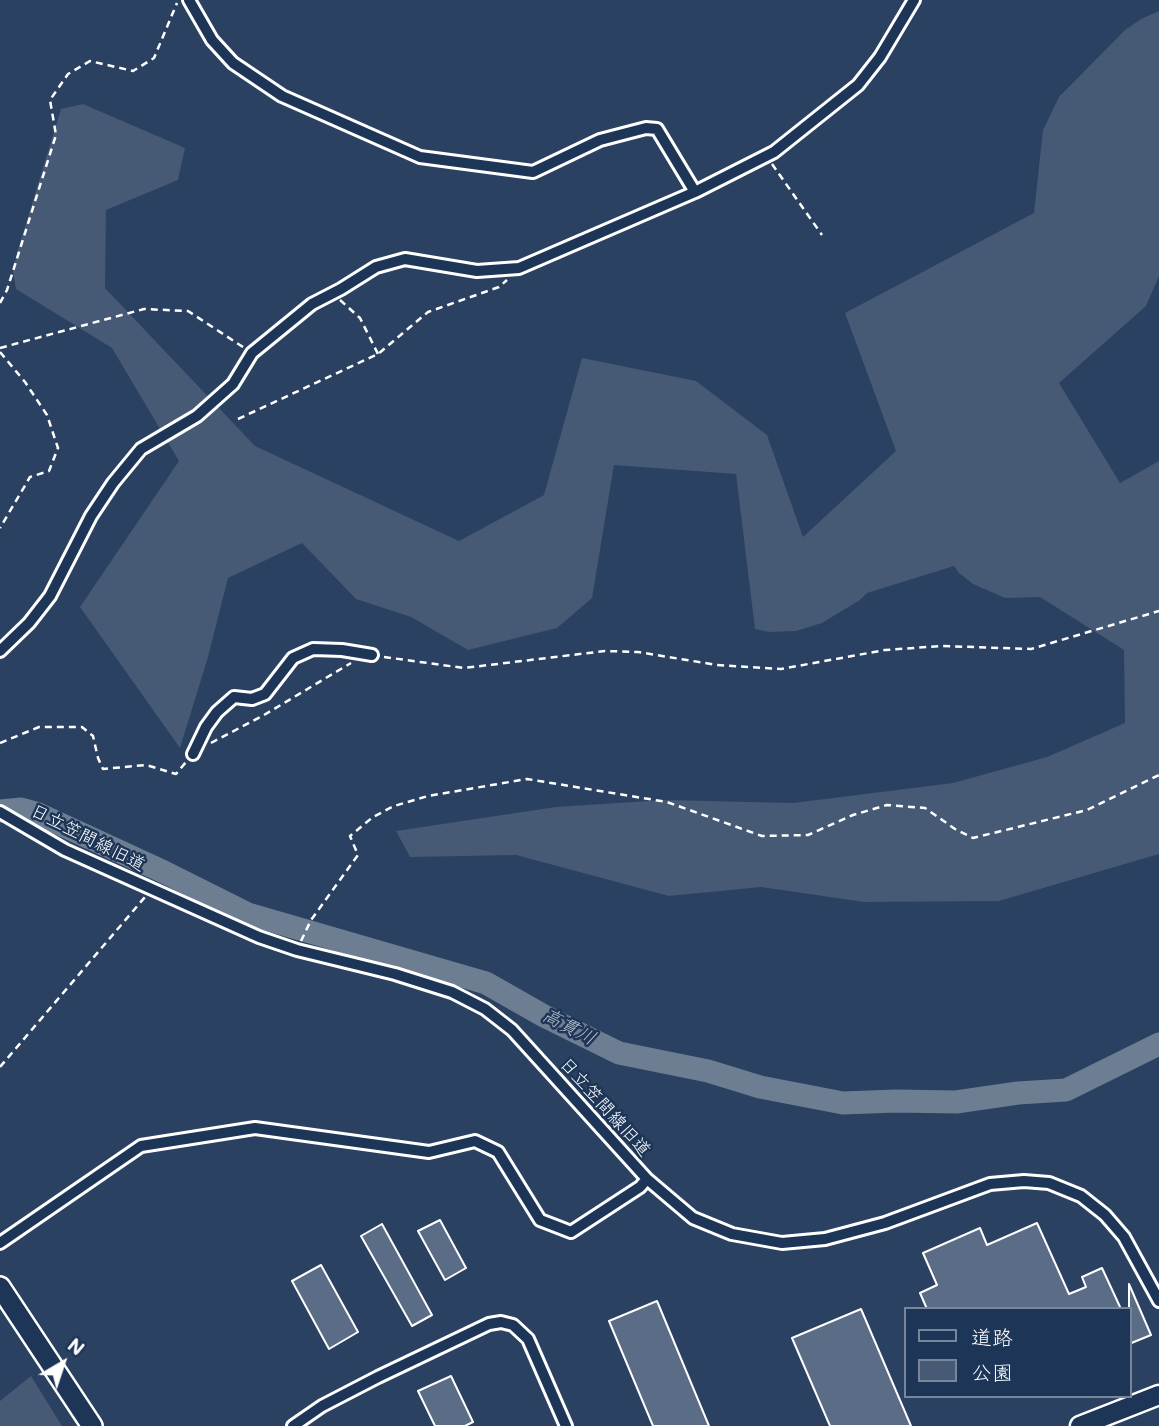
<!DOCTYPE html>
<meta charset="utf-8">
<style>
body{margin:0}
#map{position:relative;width:1159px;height:1426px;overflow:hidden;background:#2a4161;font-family:Mali,"Klee One",sans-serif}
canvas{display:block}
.legend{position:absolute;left:904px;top:1307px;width:228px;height:91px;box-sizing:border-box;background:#1d3557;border:2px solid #77869a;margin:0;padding:9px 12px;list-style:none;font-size:21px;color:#fff}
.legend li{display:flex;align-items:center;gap:14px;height:35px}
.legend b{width:35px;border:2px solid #77869a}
.north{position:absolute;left:28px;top:1328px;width:70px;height:70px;-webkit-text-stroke:5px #1d3557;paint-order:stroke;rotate:39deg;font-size:19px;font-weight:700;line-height:28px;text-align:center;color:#fff}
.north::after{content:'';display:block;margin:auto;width:24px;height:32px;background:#fff;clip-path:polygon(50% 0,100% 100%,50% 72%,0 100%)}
</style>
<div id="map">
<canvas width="1159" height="1426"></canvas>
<ul class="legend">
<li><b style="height:9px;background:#1d3557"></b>道路</li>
<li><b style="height:19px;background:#465975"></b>公園</li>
</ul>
<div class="north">N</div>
</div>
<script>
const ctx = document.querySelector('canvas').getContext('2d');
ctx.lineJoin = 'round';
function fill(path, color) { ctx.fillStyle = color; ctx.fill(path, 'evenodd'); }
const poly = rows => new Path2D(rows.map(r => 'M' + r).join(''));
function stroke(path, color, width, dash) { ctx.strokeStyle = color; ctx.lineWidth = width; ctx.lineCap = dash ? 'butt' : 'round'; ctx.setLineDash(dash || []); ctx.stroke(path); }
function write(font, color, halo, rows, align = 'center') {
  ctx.font = font + ' Mali,"Klee One",sans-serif'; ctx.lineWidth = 5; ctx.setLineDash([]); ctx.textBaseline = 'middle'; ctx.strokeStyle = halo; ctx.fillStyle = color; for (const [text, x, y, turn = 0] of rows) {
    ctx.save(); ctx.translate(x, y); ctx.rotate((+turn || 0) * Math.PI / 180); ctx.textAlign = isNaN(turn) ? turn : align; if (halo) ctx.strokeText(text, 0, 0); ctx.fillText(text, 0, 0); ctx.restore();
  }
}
fill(poly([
 [1159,11,1159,276,1146,306,1059,383,1120,483,1159,461,1159,854,999,901,864,902,761,887,669,896,516,855,410,857,396,831,556,807,664,800,793,803,953,783,1047,757,1125,723,1124,650,1040,597,1005,598,973,584,959,573,954,566,867,593,860,600,822,623,796,631,769,632,755,629,736,474,614,465,592,598,557,628,468,650,411,617,356,599,302,543,228,578,208,657,180,748,80,607,179,461,112,348,16,289,13,271,17,253,61,109,83,104,185,148,178,180,106,210,105,288,255,446,459,541,544,495,582,358,696,381,767,435,803,537,896,451,845,313,1034,213,1043,130,1059,97,1125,30,1141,19],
 [31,1376,62,1426,0,1426,0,1401]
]), '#465975');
stroke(poly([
 [0,811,21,809,36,813,164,872,248,914,486,983,544,1016,619,1053,708,1071,760,1087,843,1103,896,1101,956,1102,1018,1093,1066,1090,1159,1044]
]), '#6d7d92', 23);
const building = poly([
 [440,1220,466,1268,445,1280,418,1231,440,1220],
 [1037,1223,1069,1294,1086,1287,1082,1277,1102,1268,1121,1309,927,1309,920,1293,937,1285,923,1253,980,1228,987,1245,1037,1223],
 [382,1224,432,1315,412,1326,361,1236,382,1224],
 [321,1265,358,1332,329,1349,292,1281,321,1265],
 [1129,1284,1151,1335,1129,1344,1129,1284],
 [657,1301,709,1426,653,1426,609,1321,657,1301],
 [861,1309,911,1426,830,1426,792,1338,861,1309],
 [451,1376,473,1422,465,1426,435,1426,418,1391,451,1376]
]);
fill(building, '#5b6c86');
stroke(building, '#fff', 2);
const street = poly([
 [189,0,212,40,233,63,282,96,420,157,533,172,600,140,646,128,657,129,695,192],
 [0,651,29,623,50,596,91,516,113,483,141,449,197,416,233,384,252,353,312,304,341,289,376,267,405,259,477,271,519,268,695,192,774,152,858,85,880,57,914,0],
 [193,754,206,727,217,712,234,697,252,699,265,694,293,658,313,649,342,650,372,655],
 [0,812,65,850,259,937,297,950,395,974,452,992,485,1009,512,1030,647,1179,693,1218,732,1234,782,1243,825,1239,885,1223,990,1184,1024,1181,1049,1183,1081,1196,1105,1215,1124,1237,1159,1301],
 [0,1243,141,1146,255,1128,429,1152,475,1141,498,1152,540,1220,571,1232,640,1187,647,1179],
 [293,1426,322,1406,378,1377,489,1324,501,1322,513,1325,528,1339,566,1426]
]);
const primary = poly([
 [1080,1426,1159,1395]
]);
const highway = poly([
 [0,1287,92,1426]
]);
stroke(street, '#fff', 16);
stroke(primary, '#fff', 23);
stroke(highway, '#fff', 24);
stroke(poly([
 [772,164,822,235],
 [340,300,360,318,378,354],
 [0,303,7,290,56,135,50,100,68,74,90,61,133,71,154,58,177,3],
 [0,348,144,309,188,311,243,347],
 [0,352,25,382,47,415,58,448,49,471,30,477,0,528],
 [238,419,378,354,428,312,499,287,507,280],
 [384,657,464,668,605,651,638,652,717,665,781,669,885,650,942,646,1031,649,1159,611],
 [0,743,39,727,82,727,93,736,98,758,103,769,146,765,176,774,186,762],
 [211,743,264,715,351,663],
 [301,941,311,920,358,855,350,836,373,817,394,806,428,796,527,779,667,802,762,836,808,835,853,815,887,805,925,808,955,829,973,838,1087,810,1159,775],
 [0,1067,145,897]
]), '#fff', 2.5, [7, 5]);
stroke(street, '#1d3557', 10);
stroke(primary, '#1d3557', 18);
stroke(highway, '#1d3557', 19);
write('18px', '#fff', '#1d3557', [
 ["日立笠間線旧道",88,838,27],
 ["日立笠間線旧道",605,1107,48]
]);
write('italic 19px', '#b6bec8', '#1d3557', [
 ["高貫川",569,1027,28]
]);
</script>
